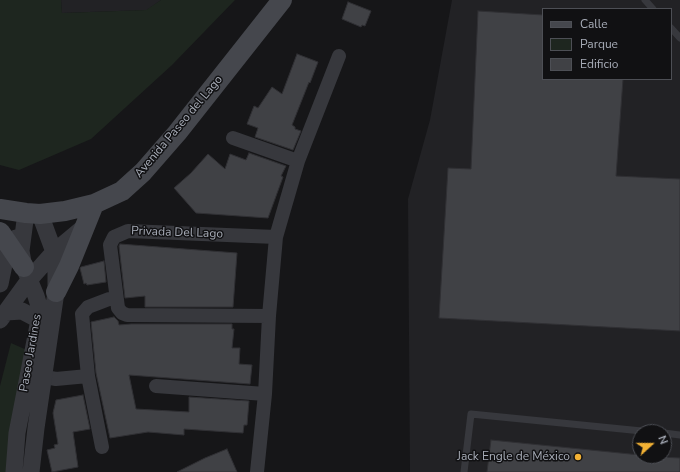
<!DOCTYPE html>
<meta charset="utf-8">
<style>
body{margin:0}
#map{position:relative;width:680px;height:472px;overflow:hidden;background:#161618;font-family:"Nunito Sans",sans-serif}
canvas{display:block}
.legend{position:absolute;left:542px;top:8px;width:130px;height:72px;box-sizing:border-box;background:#111113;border:1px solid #4d4f55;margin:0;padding:5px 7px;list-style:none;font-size:12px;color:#a8adb8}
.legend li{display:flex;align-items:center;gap:8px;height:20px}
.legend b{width:20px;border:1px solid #4d4f55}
.north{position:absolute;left:632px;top:424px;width:40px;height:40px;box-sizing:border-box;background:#111113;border:1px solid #4d4f55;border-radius:50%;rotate:69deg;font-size:11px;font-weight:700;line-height:16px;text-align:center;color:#a8adb8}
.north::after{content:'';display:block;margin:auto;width:14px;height:18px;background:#f2b134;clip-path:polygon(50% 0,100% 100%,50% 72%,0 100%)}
</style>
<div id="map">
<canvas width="680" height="472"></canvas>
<ul class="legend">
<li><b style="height:5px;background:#45474d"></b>Calle</li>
<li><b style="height:11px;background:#1e261f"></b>Parque</li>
<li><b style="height:11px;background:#404145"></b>Edificio</li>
</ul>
<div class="north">N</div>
</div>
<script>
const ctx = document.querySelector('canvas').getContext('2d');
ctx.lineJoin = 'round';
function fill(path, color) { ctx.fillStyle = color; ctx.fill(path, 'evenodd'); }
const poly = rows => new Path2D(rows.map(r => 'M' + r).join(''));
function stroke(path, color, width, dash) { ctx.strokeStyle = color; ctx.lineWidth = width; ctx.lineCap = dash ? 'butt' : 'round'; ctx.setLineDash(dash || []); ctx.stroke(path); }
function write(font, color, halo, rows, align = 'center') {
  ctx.font = font + ' "Nunito Sans",sans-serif'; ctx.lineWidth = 3; ctx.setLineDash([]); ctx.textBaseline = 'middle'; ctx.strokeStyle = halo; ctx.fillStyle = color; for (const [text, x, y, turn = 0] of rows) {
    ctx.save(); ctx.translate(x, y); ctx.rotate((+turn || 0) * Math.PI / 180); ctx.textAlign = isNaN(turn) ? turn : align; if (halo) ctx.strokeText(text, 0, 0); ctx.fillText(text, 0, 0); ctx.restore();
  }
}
fill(poly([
 [61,0,161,0,147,10,62,13],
 [452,0,680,0,680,472,410,472,408,199,430,120],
 [543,9,671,9,671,79,543,79],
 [640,432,664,432,664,456,640,456]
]), '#222225');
fill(poly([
 [0,0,61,0,62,13,146,10,161,0,235,0,172,65,91,139,19,170,0,165],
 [11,343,29,351,10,472,0,472,0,386]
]), '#1e261f');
const building = poly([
 [348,2,371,11,365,26,362,25,361,27,342,19,348,2],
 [478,11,543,15,543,79,623,79,616,176,680,179,680,331,439,318,448,168,471,169,478,11],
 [297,54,318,62,310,83,309,82,292,125,295,127,295,129,301,131,293,150,255,137,258,128,247,124,254,106,258,108,272,87,282,94,297,54],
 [249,153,286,166,281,176,283,177,268,218,196,213,174,188,191,173,208,154,225,169,230,154,246,160,249,153],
 [120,244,237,253,233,307,145,307,145,296,125,298,119,246,120,244],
 [104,261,106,282,87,285,86,283,84,284,80,268,81,267,104,261],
 [114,317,118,321,119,325,131,324,232,324,232,329,234,329,232,348,240,348,239,364,252,365,250,384,129,375,136,409,189,412,189,397,249,401,247,425,244,425,243,433,184,429,184,435,148,432,110,438,96,373,91,322,114,317],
 [83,395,90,429,73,432,78,467,52,472,47,450,55,448,54,445,58,444,53,413,56,400,83,395],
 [491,440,640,455,640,456,680,458,680,472,487,472,491,440],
 [227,449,237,472,177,472,205,458,227,449]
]);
fill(building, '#404145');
stroke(building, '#303034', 1);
stroke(poly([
 [645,0,653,9],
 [671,28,680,38],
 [664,433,680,435],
 [464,472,471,414,652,432]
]), '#37383d', 7);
stroke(poly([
 [233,138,298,161],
 [269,316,127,315,122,313,118,308,110,245,114,237,128,231,276,237],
 [34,375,56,379,88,376],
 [156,386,265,394],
 [102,447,88,376,82,314,88,307,109,299],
 [257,472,265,394,269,316,276,237,298,161,339,56]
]), '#37383d', 14);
stroke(poly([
 [0,284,6,255,12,243,16,238],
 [6,312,22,311,39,320],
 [0,320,29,280,54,252,84,227],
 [14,472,17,433,39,320,39,306,36,296,24,267,21,251,26,213],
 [31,472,36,428,56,292,56,270,54,252,40,214]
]), '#37383d', 17);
stroke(poly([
 [0,209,26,213,40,214,65,211,94,204,122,191,143,172,177,133,282,0],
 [0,232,24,267],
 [56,292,69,266,94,204]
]), '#45474d', 20);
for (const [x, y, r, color] of [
 [578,457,4,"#f2b134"]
]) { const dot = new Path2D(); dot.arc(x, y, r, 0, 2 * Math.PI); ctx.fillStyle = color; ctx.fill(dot); stroke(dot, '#111113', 1.5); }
write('12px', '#a8adb8', '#111113', [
 ["Avenida Paseo del Lago",179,127,-50],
 ["Privada Del Lago",177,233,2],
 ["Paseo Jardines",31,353,-80]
]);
write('12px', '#a8adb8', '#111113', [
 ["Jack Engle de México",570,457]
], 'right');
</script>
